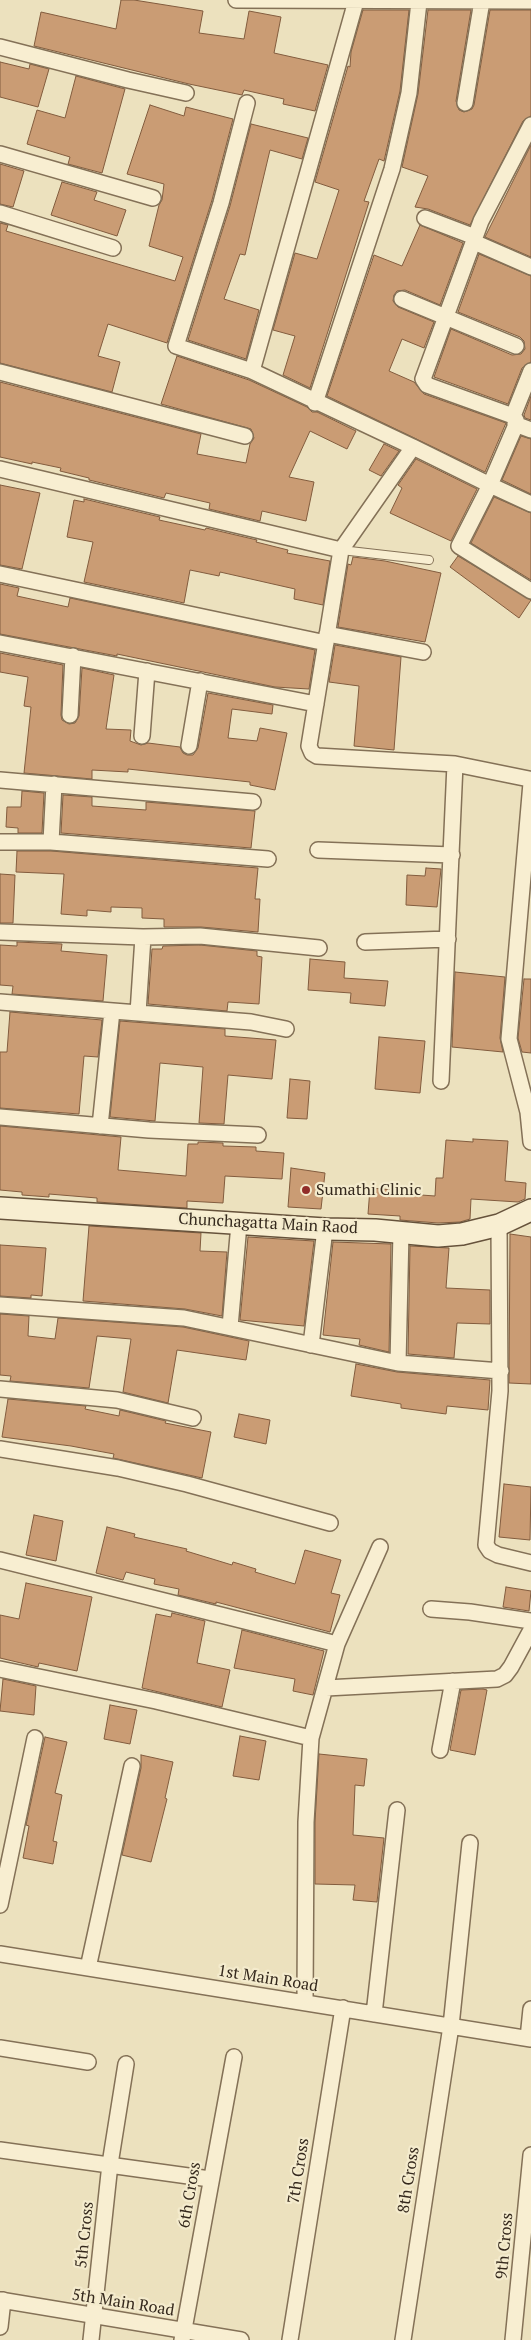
<!DOCTYPE html>
<style>
body{margin:0}
canvas{display:block;background:#ece1be}
</style>
<canvas width="531" height="2340"></canvas>
<script>
const ctx = document.querySelector('canvas').getContext('2d');
ctx.lineJoin = 'round';
function fill(path, color) { ctx.fillStyle = color; ctx.fill(path, 'evenodd'); }
const poly = rows => new Path2D(rows.map(r => 'M' + r).join(''));
function stroke(path, color, width, dash) { ctx.strokeStyle = color; ctx.lineWidth = width; ctx.lineCap = dash ? 'butt' : 'round'; ctx.setLineDash(dash || []); ctx.stroke(path); }
function write(font, color, halo, rows, align = 'center') {
  ctx.font = font + ' "PT Serif",serif'; ctx.lineWidth = 4.5; ctx.setLineDash([]); ctx.textBaseline = 'middle'; ctx.strokeStyle = halo; ctx.fillStyle = color; for (const [text, x, y, turn = 0] of rows) {
    ctx.save(); ctx.translate(x, y); ctx.rotate((+turn || 0) * Math.PI / 180); ctx.textAlign = isNaN(turn) ? turn : align; if (halo) ctx.strokeText(text, 0, 0); ctx.fillText(text, 0, 0); ctx.restore();
  }
}
const building = poly([
 [121,0,134,0,203,11,199,33,244,39,249,11,281,17,274,53,328,65,315,111,283,104,284,99,244,90,242,95,189,84,34,46,41,12,116,29,121,0],
 [363,10,409,10,400,91,384,161,379,159,364,201,369,202,310,388,283,375,295,336,273,330,295,253,317,259,339,190,315,182,348,66,350,67,351,52,363,10],
 [428,10,471,10,456,101,459,110,464,112,472,109,474,105,490,10,531,10,531,116,523,121,470,225,428,209,415,207,428,176,402,167,418,94,428,10],
 [0,62,29,69,30,64,49,69,38,107,0,97,0,62],
 [76,76,125,89,102,173,68,164,70,157,27,144,37,110,65,118,76,76],
 [150,105,184,116,186,107,233,119,212,200,167,343,108,324,98,356,120,362,112,392,0,363,0,223,8,225,6,231,175,281,183,257,149,246,159,205,162,200,164,184,127,174,150,105],
 [251,124,308,138,302,159,270,150,245,255,240,254,224,299,259,310,246,359,188,340,230,206,251,124],
 [531,145,531,257,485,237,531,145],
 [0,164,24,171,13,207,0,204,0,164],
 [62,182,97,192,94,200,126,210,117,236,51,215,62,182],
 [420,225,463,243,440,305,405,290,397,291,394,295,393,301,398,307,434,322,424,348,402,339,389,371,414,382,424,394,506,423,485,472,327,396,374,255,402,266,420,225],
 [479,254,531,276,531,362,522,368,508,404,434,377,451,329,512,355,521,354,525,349,524,341,520,337,458,312,479,254],
 [177,356,249,380,307,407,312,412,317,412,356,431,347,449,310,431,289,477,314,482,306,521,262,511,260,521,209,509,210,503,166,493,164,498,89,480,89,478,60,471,61,468,32,462,32,464,0,457,0,382,201,434,197,454,246,463,250,444,254,438,251,429,161,404,177,356],
 [531,396,531,420,525,418,524,415,531,396],
 [521,436,531,439,531,494,502,480,521,436],
 [384,444,399,451,381,476,369,470,384,444],
 [416,459,477,489,451,541,390,513,402,488,398,485,416,459],
 [0,485,40,493,22,569,0,565,0,485],
 [494,497,531,513,531,580,471,543,494,497],
 [84,499,160,517,159,520,205,530,206,528,257,540,256,542,288,550,287,553,330,561,323,605,294,599,295,589,220,572,219,576,190,570,184,603,84,582,93,542,67,537,74,500,84,502,84,499],
 [458,556,531,600,519,618,450,567,458,556],
 [353,557,385,561,441,573,425,642,338,627,348,564,351,565,353,557],
 [0,584,19,588,17,596,68,607,70,598,315,650,309,689,275,687,117,654,117,656,0,634,0,584],
 [335,645,401,657,394,750,354,746,359,686,329,682,335,645],
 [0,653,63,665,61,715,62,720,69,724,75,723,79,716,82,668,114,675,106,729,131,730,130,741,141,745,148,743,180,747,183,753,187,755,193,755,198,748,208,693,273,705,272,714,232,709,228,738,257,741,260,728,287,733,275,790,250,785,250,782,128,769,128,772,92,770,92,779,24,773,31,707,24,706,28,677,0,672,0,653],
 [22,791,44,793,42,833,18,833,18,828,6,827,7,807,21,807,22,791],
 [63,795,92,797,92,806,146,810,146,802,255,811,251,848,61,833,63,795],
 [17,851,51,851,258,868,255,899,260,899,258,932,201,927,164,927,164,919,142,918,142,908,111,907,111,912,87,910,87,916,61,914,64,874,16,872,17,851],
 [426,868,441,869,437,907,406,905,407,875,425,876,426,868],
 [0,874,15,875,13,923,0,923,0,874],
 [17,942,62,944,61,951,107,955,103,1001,12,994,13,986,0,985,0,945,17,946,17,942],
 [200,945,257,951,257,956,262,957,259,1004,228,1002,227,1011,148,1004,152,949,162,949,163,946,200,945],
 [310,959,345,962,344,978,388,981,385,1006,350,1003,351,993,308,990,310,959],
 [455,972,505,977,500,1038,503,1052,452,1047,455,972],
 [524,979,531,979,531,1053,522,1052,518,1038,524,979],
 [10,1012,102,1020,98,1057,84,1056,79,1114,0,1108,0,1052,7,1052,10,1012],
 [120,1021,225,1029,225,1036,276,1040,272,1079,228,1075,224,1124,199,1123,203,1067,160,1063,155,1121,110,1117,120,1021],
 [379,1037,425,1041,420,1093,375,1089,379,1037],
 [290,1079,310,1081,307,1119,287,1118,290,1079],
 [0,1126,121,1137,118,1170,186,1176,188,1144,198,1144,198,1142,223,1143,223,1146,256,1147,256,1151,284,1153,282,1179,225,1176,223,1203,187,1201,187,1208,97,1202,97,1198,49,1194,49,1197,22,1195,22,1192,0,1190,0,1126],
 [473,1139,508,1141,505,1181,526,1183,525,1199,518,1202,471,1199,470,1219,460,1222,438,1223,400,1220,400,1216,368,1214,370,1188,394,1190,394,1193,435,1196,436,1178,443,1178,446,1140,473,1142,473,1139],
 [291,1168,325,1173,321,1209,288,1207,291,1168],
 [89,1226,201,1233,200,1251,227,1252,222,1316,185,1309,83,1301,89,1226],
 [510,1234,531,1237,531,1384,509,1383,510,1234],
 [248,1237,314,1241,304,1326,240,1320,248,1237],
 [333,1242,391,1244,389,1352,359,1345,360,1339,323,1335,333,1242],
 [0,1245,46,1248,42,1296,31,1295,31,1298,0,1296,0,1245],
 [410,1246,449,1248,446,1288,490,1290,490,1324,457,1323,454,1358,408,1354,410,1246],
 [0,1314,29,1316,28,1336,55,1339,58,1318,183,1327,249,1341,246,1360,177,1350,168,1403,123,1392,131,1339,97,1336,89,1388,10,1381,11,1376,0,1375,0,1314],
 [356,1364,397,1372,490,1380,488,1410,447,1406,446,1414,401,1408,401,1404,351,1396,356,1364],
 [8,1399,86,1406,85,1409,119,1416,120,1410,166,1421,165,1423,211,1432,202,1478,113,1458,114,1454,71,1446,2,1437,8,1399],
 [239,1414,270,1420,266,1444,234,1437,239,1414],
 [504,1484,531,1487,530,1540,499,1537,504,1484],
 [34,1515,63,1521,56,1561,26,1555,34,1515],
 [107,1527,135,1534,134,1537,187,1549,186,1551,232,1565,233,1562,256,1569,255,1572,295,1584,305,1550,341,1560,331,1593,340,1595,330,1632,216,1602,216,1604,178,1595,179,1589,154,1584,155,1579,126,1572,123,1580,96,1573,107,1527],
 [26,1583,92,1597,77,1671,39,1663,38,1667,0,1658,0,1615,19,1619,26,1583],
 [506,1587,531,1591,529,1611,503,1607,506,1587],
 [172,1613,205,1621,197,1663,230,1670,222,1707,142,1688,156,1614,171,1617,172,1613],
 [242,1630,324,1651,313,1695,293,1691,295,1679,234,1668,242,1630],
 [3,1679,36,1686,34,1715,0,1711,3,1679],
 [483,1689,487,1690,475,1755,450,1750,461,1690,483,1689],
 [110,1705,137,1710,130,1744,104,1739,110,1705],
 [240,1736,266,1741,259,1780,233,1776,240,1736],
 [45,1737,67,1742,55,1793,62,1795,53,1841,57,1842,53,1864,23,1858,29,1826,26,1825,45,1737],
 [319,1754,367,1759,364,1786,355,1785,353,1835,384,1838,377,1902,353,1900,355,1885,315,1884,315,1822,319,1754],
 [141,1755,173,1762,165,1798,167,1799,151,1862,122,1855,141,1768,141,1755]
]);
fill(building, '#ca9c74');
stroke(building, '#825c3e', 1);
const lane = poly([
 [341,550,429,560]
]);
const street = poly([
 [236,0,531,1],
 [0,47,128,80,186,93],
 [247,103,221,203,176,346,252,371,413,447],
 [465,103,482,1],
 [531,125,481,221,423,379,427,385,513,416,516,420,515,427,490,485,413,447,341,550,309,746,312,753,317,756,455,764,529,779,531,783,509,1039,528,1112,531,1142],
 [0,154,153,198],
 [0,213,113,248],
 [425,218,475,237],
 [474,242,531,267],
 [402,299,516,346],
 [252,371,356,1],
 [0,372,245,436],
 [315,403,392,169,409,93,419,2],
 [513,416,531,371],
 [515,424,531,430],
 [0,469,341,550],
 [531,504,490,485,459,546,531,591],
 [0,574,326,643],
 [327,634,423,652],
 [0,643,316,704],
 [70,715,73,656],
 [142,736,147,671],
 [189,746,200,681],
 [0,780,253,802],
 [0,842,51,842,268,859],
 [51,842,54,784],
 [318,850,452,855],
 [0,932,143,937,200,936,319,948],
 [365,942,448,939],
 [0,1002,251,1022,286,1029],
 [138,1013,143,937],
 [441,1081,455,764],
 [0,1117,149,1130,258,1135],
 [100,1126,112,1011],
 [499,1225,500,1391,486,1545,490,1551,498,1555,531,1563],
 [0,1305,184,1318,398,1363,501,1371],
 [230,1327,239,1224],
 [311,1345,325,1229],
 [398,1363,401,1232],
 [0,1389,117,1400,193,1418],
 [0,1449,118,1468,187,1484,330,1523],
 [0,1560,337,1644,311,1738,306,1822,305,2002],
 [431,1609,470,1612,531,1621],
 [337,1644,380,1547],
 [0,1669,156,1701,311,1738],
 [326,1688,497,1679,505,1675,511,1667,531,1630],
 [440,1750,453,1681],
 [0,1905,35,1738],
 [0,1954,531,2039],
 [88,1968,132,1766],
 [374,2014,397,1810],
 [528,2038,531,2009],
 [0,2048,88,2062],
 [0,2150,210,2179],
 [0,2300,241,2340],
 [0,2327,3,2300],
 [91,2340,110,2164,126,2064],
 [182,2340,234,2057],
 [290,2340,343,2008],
 [403,2340,451,2026,470,1843],
 [513,2340,531,2155]
]);
const secondary = poly([
 [0,1208,325,1229,375,1230,438,1236,462,1234,499,1225,531,1210]
]);
stroke(lane, '#847157', 10);
stroke(street, '#847157', 18);
stroke(secondary, '#66523b', 24);
stroke(lane, '#f8eed1', 8);
stroke(street, '#f8eed1', 15);
stroke(secondary, '#f8eed1', 21);
for (const [x, y, r, color] of [
 [306,1190,5,"#912d29"]
]) { const dot = new Path2D(); dot.arc(x, y, r, 0, 2 * Math.PI); ctx.fillStyle = color; ctx.fill(dot); stroke(dot, '#f4ebcd', 2); }
write('16px', '#34281c', '#f4ebcd', [
 ["Sumathi Clinic",316,1190]
], 'left');
write('16px', '#34281c', '#f4ebcd', [
 ["Chunchagatta Main Raod",268,1224,3],
 ["1st Main Road",268,1979,9],
 ["7th Cross",299,2171,-81],
 ["8th Cross",409,2180,-81],
 ["6th Cross",190,2195,-80],
 ["5th Cross",85,2235,-84],
 ["9th Cross",505,2246,-85],
 ["5th Main Road",123,2303,9]
]);
</script>
